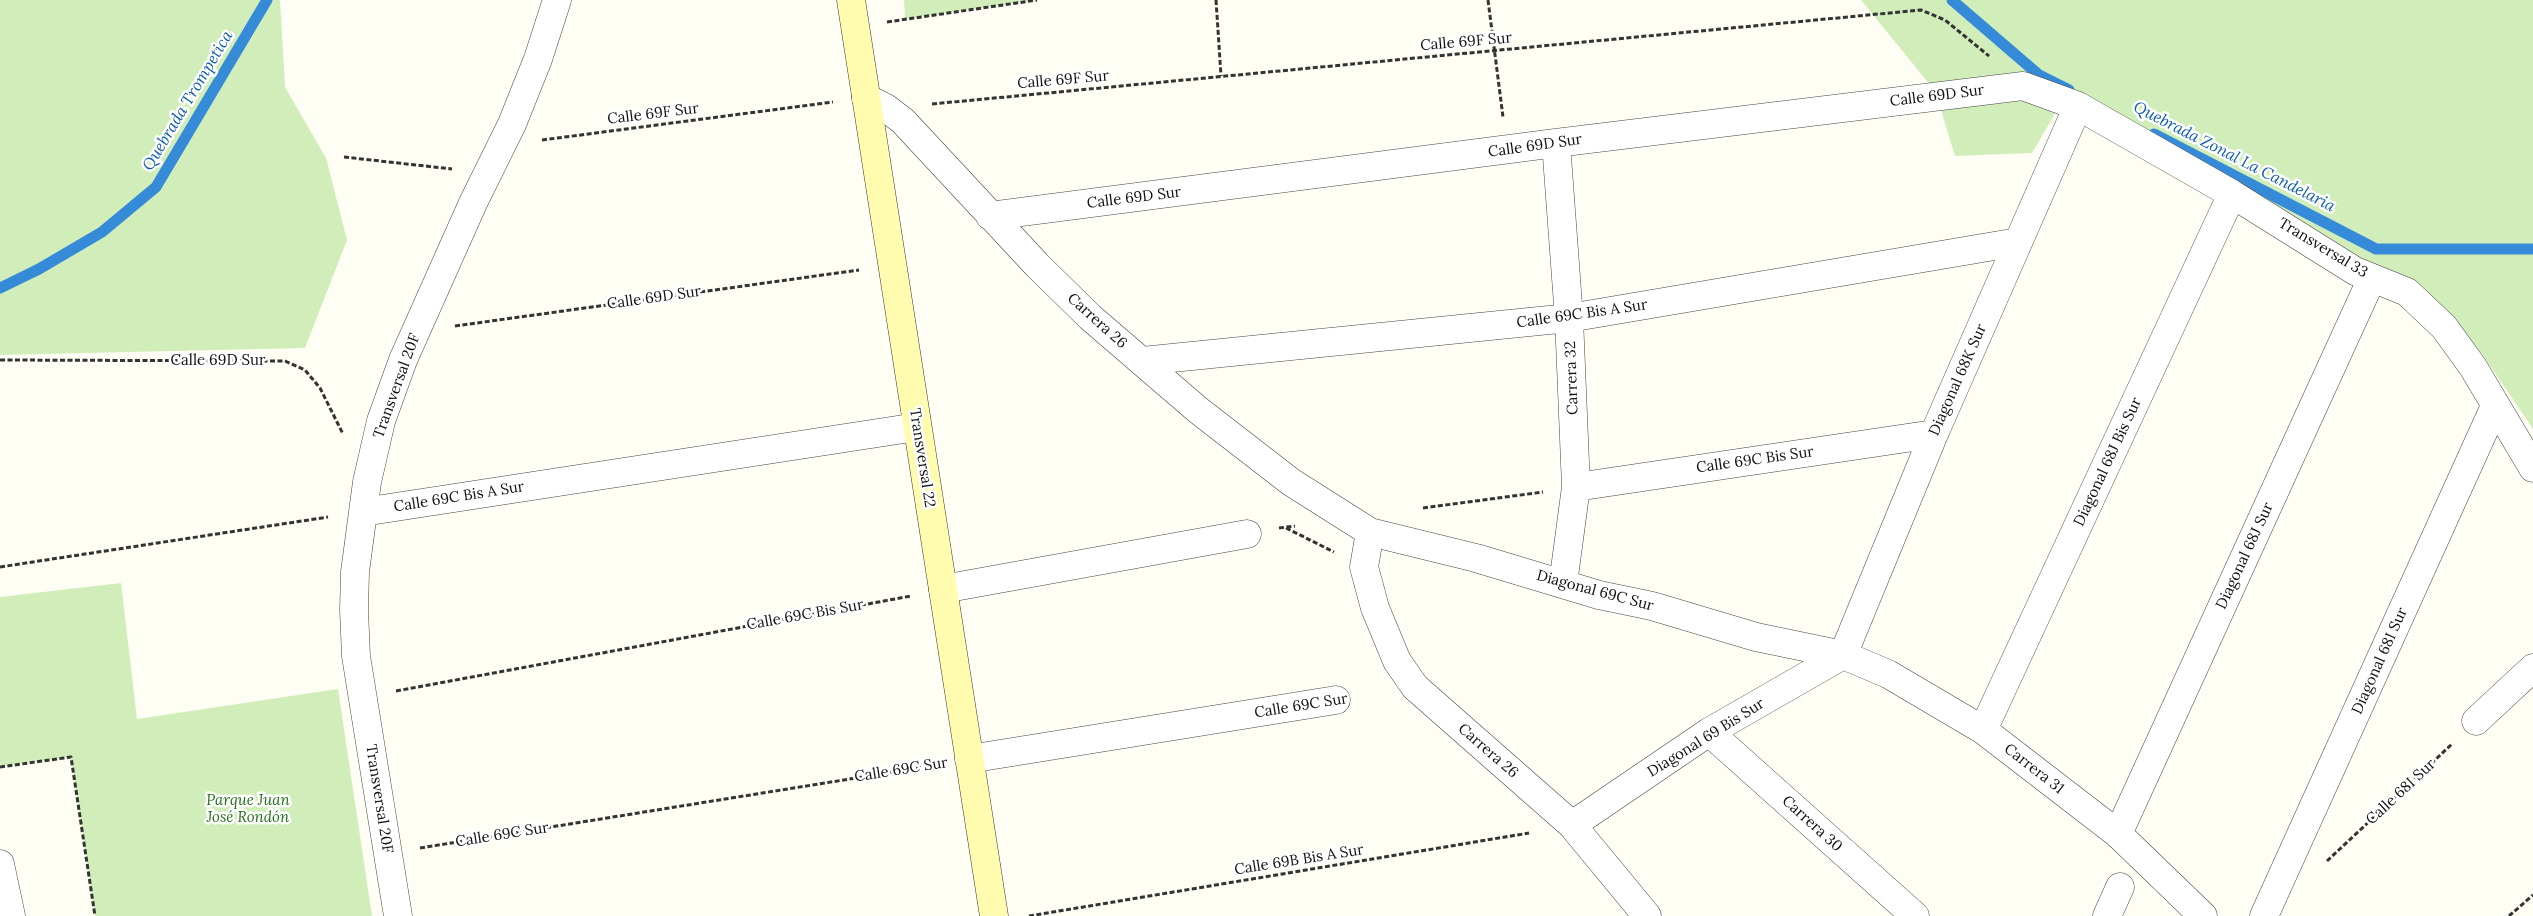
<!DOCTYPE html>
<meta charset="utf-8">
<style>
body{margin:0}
canvas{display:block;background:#fffef5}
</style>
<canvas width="2533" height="916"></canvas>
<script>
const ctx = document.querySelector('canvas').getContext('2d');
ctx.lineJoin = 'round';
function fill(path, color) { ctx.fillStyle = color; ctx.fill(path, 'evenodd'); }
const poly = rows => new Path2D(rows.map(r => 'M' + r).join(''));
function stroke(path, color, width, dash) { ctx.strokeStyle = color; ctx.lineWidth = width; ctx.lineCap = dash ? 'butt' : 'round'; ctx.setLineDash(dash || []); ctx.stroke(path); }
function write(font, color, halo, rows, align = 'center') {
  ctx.font = font + ' Lora,serif'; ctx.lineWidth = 5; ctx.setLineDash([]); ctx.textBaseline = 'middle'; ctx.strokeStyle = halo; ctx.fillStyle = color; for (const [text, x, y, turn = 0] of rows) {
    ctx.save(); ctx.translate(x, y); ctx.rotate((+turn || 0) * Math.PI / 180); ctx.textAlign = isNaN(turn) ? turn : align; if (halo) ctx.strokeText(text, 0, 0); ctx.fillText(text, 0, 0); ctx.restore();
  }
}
fill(poly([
 [0,0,280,0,285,87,326,158,347,240,305,348,0,355],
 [904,0,1037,0,905,19],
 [1861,0,2533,0,2533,429,2480,351,2428,294,2063,100,2032,153,1955,156,1935,91],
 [121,583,137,719,338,689,372,916,95,916,71,757,3,766,0,764,0,597]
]), '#d1eeba');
stroke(poly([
 [1952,0,2039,75,2069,90],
 [2154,134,2376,249,2533,249],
 [0,288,39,269,102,232,156,187,267,0]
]), '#368bd8', 11);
const street = poly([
 [866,98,886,108,903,121,1037,265,1090,317,1198,410,1291,482,1370,532,1476,558,1599,595,1652,606,1756,637,1843,655,1888,674,1983,730,2118,834,2203,916],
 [1556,143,1569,318,1576,487,1563,584],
 [990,216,1556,143,2023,86,2078,106,2232,194,2355,271,2407,292,2444,327,2473,367,2533,468],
 [1142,361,1569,318,2018,242],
 [1576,487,1934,434],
 [363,512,917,427],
 [1370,532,1364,567,1375,608,1397,661,1415,687,1572,825,1647,916],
 [943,589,1247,534],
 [1843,655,1934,434,2078,106],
 [2476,721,2533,668],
 [1983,730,2232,194],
 [1709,732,1915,916],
 [969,759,1336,700],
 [1572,825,1709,732,1843,655],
 [2118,834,2372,278],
 [0,864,11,916],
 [398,916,356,656,354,610,355,572,367,482,381,421,403,360,473,203,512,124,538,59,557,0],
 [2107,916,2120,887],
 [2264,916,2495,406]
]);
const secondary = poly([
 [851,0,994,916]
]);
stroke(street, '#444', 29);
stroke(secondary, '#333', 29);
stroke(poly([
 [1216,0,1221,76],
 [1488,0,1503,117],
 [887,22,1037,0],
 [932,104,1921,10,1945,20,1989,56],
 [542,140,833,102],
 [344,157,452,169],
 [455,326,859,270],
 [0,360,285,361,305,370,320,388,343,434],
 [1423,508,1543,492],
 [1279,528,1295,526],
 [1286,528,1334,552],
 [0,567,328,517],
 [396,691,911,596],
 [0,767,71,757,95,916],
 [420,848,937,765],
 [2327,861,2452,744],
 [1029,916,1529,833],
 [2509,916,2533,895]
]), '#333', 3, [5, 2.5]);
stroke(street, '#fff', 28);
stroke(secondary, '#fffcb0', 28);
write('15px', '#111', '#fff', [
 ["Calle 69F Sur",1466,42,-5],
 ["Calle 69F Sur",1063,80,-5],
 ["Calle 69D Sur",1937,96,-7],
 ["Calle 69F Sur",653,114,-7],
 ["Calle 69D Sur",1535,146,-8],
 ["Calle 69D Sur",1134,198,-7],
 ["Transversal 33",2323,248,31],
 ["Calle 69D Sur",654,298,-8],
 ["Calle 69C Bis A Sur",1582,314,-8],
 ["Carrera 26",1097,321,42],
 ["Calle 69D Sur",218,361],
 ["Carrera 32",1572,378,-92],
 ["Diagonal 68K Sur",1958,380,-66],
 ["Transversal 20F",397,386,-70],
 ["Transversal 22",922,458,81],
 ["Calle 69C Bis Sur",1755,460,-8],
 ["Diagonal 68J Bis Sur",2108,462,-65],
 ["Calle 69C Bis A Sur",459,497,-9],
 ["Diagonal 68J Sur",2245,556,-65],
 ["Diagonal 69C Sur",1595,591,15],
 ["Calle 69C Bis Sur",805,615,-10],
 ["Diagonal 68I Sur",2380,661,-66],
 ["Calle 69C Sur",1301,706,-9],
 ["Diagonal 69 Bis Sur",1706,738,-32],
 ["Carrera 26",1488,751,41],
 ["Carrera 31",2034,769,38],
 ["Calle 69C Sur",901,770,-9],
 ["Calle 68I Sur",2401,792,-43],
 ["Transversal 20F",379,799,81],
 ["Carrera 30",1812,824,42],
 ["Calle 69C Sur",502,835,-9],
 ["Calle 69B Bis A Sur",1299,860,-9]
]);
write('italic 15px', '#26701a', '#fff', [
 ["Parque Juan",248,801],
 ["José Rondón",248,818]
]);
write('italic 16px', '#0e5daf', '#fff', [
 ["Quebrada Trompetica",188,101,-59],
 ["Quebrada Zonal La Candelaria",2234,157,27]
]);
</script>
